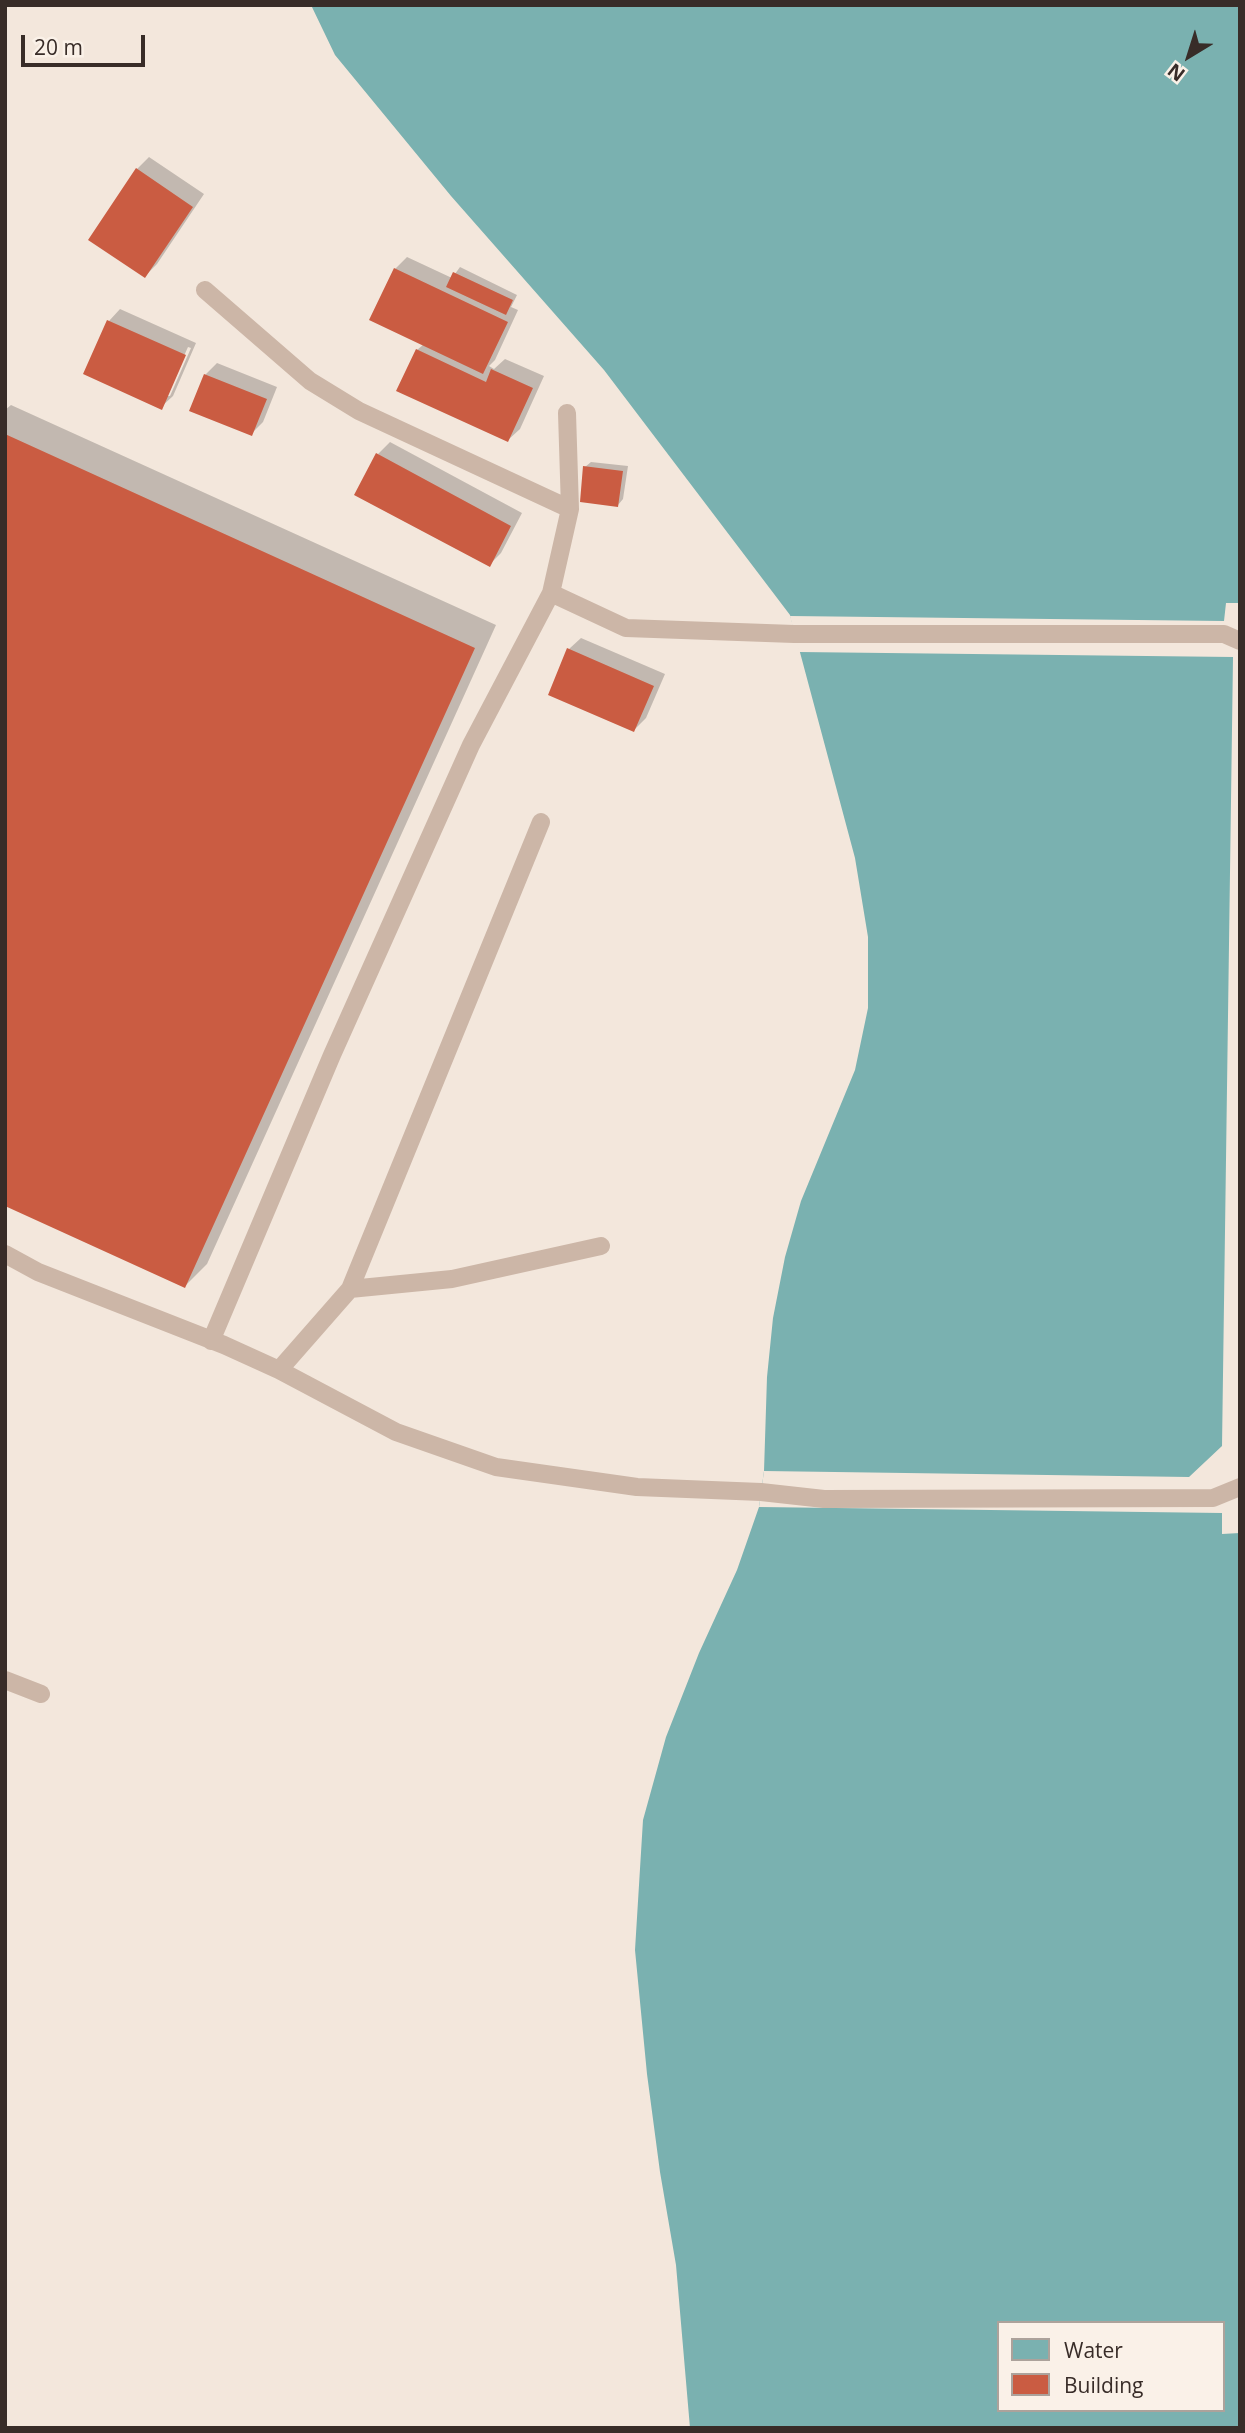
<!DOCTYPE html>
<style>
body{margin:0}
#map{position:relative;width:1245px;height:2433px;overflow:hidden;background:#f3e7dc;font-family:"Open Sans",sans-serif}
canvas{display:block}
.frame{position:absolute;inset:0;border:7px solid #382c28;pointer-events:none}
.legend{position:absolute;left:997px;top:2321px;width:228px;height:91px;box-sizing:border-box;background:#faf1e8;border:2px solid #aca29b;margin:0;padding:9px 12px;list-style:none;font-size:21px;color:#382c28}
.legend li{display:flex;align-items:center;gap:14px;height:35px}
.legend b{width:35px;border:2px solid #aca29b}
.north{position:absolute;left:1154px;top:21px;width:70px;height:70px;-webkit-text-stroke:5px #faf1e8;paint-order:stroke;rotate:218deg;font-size:19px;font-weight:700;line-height:28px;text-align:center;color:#382c28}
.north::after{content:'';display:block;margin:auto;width:24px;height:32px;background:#382c28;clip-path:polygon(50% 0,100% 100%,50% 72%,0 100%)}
.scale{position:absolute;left:21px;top:35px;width:124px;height:32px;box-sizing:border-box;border:4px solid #382c28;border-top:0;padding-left:9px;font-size:21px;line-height:24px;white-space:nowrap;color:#382c28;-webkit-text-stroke:5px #faf1e8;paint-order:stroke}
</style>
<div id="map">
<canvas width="1245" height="2433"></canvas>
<div class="frame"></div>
<ul class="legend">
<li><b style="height:19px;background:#7ab1b0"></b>Water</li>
<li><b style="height:19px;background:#ca5c42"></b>Building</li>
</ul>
<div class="north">N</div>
<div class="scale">20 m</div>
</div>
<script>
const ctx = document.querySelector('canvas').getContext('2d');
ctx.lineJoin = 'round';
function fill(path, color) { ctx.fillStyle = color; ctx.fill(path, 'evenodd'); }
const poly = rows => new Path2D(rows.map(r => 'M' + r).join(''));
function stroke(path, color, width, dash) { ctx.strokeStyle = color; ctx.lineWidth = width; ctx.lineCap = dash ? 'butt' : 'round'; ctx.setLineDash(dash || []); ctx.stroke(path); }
fill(poly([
 [311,5,1240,5,1240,2428,690,2428,676,2265,660,2172,647,2074,635,1950,643,1820,666,1737,699,1653,737,1570,759,1507,764,1471,767,1377,773,1318,785,1257,801,1201,855,1070,868,1008,868,937,855,858,790,615,604,370,451,196,335,55],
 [998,2323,1222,2323,1222,2410,998,2410]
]), '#7ab1b0');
fill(poly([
 [1226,603,1240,603,1240,1533,1222,1534,1222,1513,759,1507,764,1471,1189,1477,1222,1446,1233,657,799,652,790,616,1224,621]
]), '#f3e7dc');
fill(poly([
 [149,157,204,194,157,264,145,276,137,169],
 [407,257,452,278,460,267,517,295,511,307,518,310,495,360,489,366,494,369,505,359,544,376,520,429,508,440,417,350,424,344,395,269],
 [120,309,196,343,173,396,161,407,109,321],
 [188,347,191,348,170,396,166,396],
 [217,363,277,387,263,422,251,434,205,375],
 [11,405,496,625,207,1264,185,1286,5,1204,5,410],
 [390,442,522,513,501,553,489,565,378,454],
 [591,462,628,466,623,499,618,505,585,467],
 [581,638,665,674,646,718,634,730,569,649]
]), '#0003');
fill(poly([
 [136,168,193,207,145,278,88,240],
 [394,268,508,322,483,374,369,320],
 [453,272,513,300,506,315,446,287],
 [107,320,186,355,162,410,83,374],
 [416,349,486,382,491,369,533,388,508,442,396,391],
 [204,374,267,399,252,436,189,411],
 [5,434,475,648,185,1288,5,1206],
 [376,453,511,526,490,567,354,495],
 [583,466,623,471,618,507,580,502],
 [567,648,654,686,634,732,548,695]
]), '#ca5c42');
stroke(poly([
 [205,290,310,381,359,411,570,509],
 [551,593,626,628,794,634,1224,634,1240,641],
 [5,1254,38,1272,224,1345,279,1370,396,1432,496,1467,637,1487,761,1492,824,1499,1213,1498,1240,1487],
 [350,1289,541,822],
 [211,1341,332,1055,471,745,551,593,570,509,567,413],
 [279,1370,350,1289,452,1279,601,1246],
 [5,1680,41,1694]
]), '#ccb6a7', 18);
</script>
